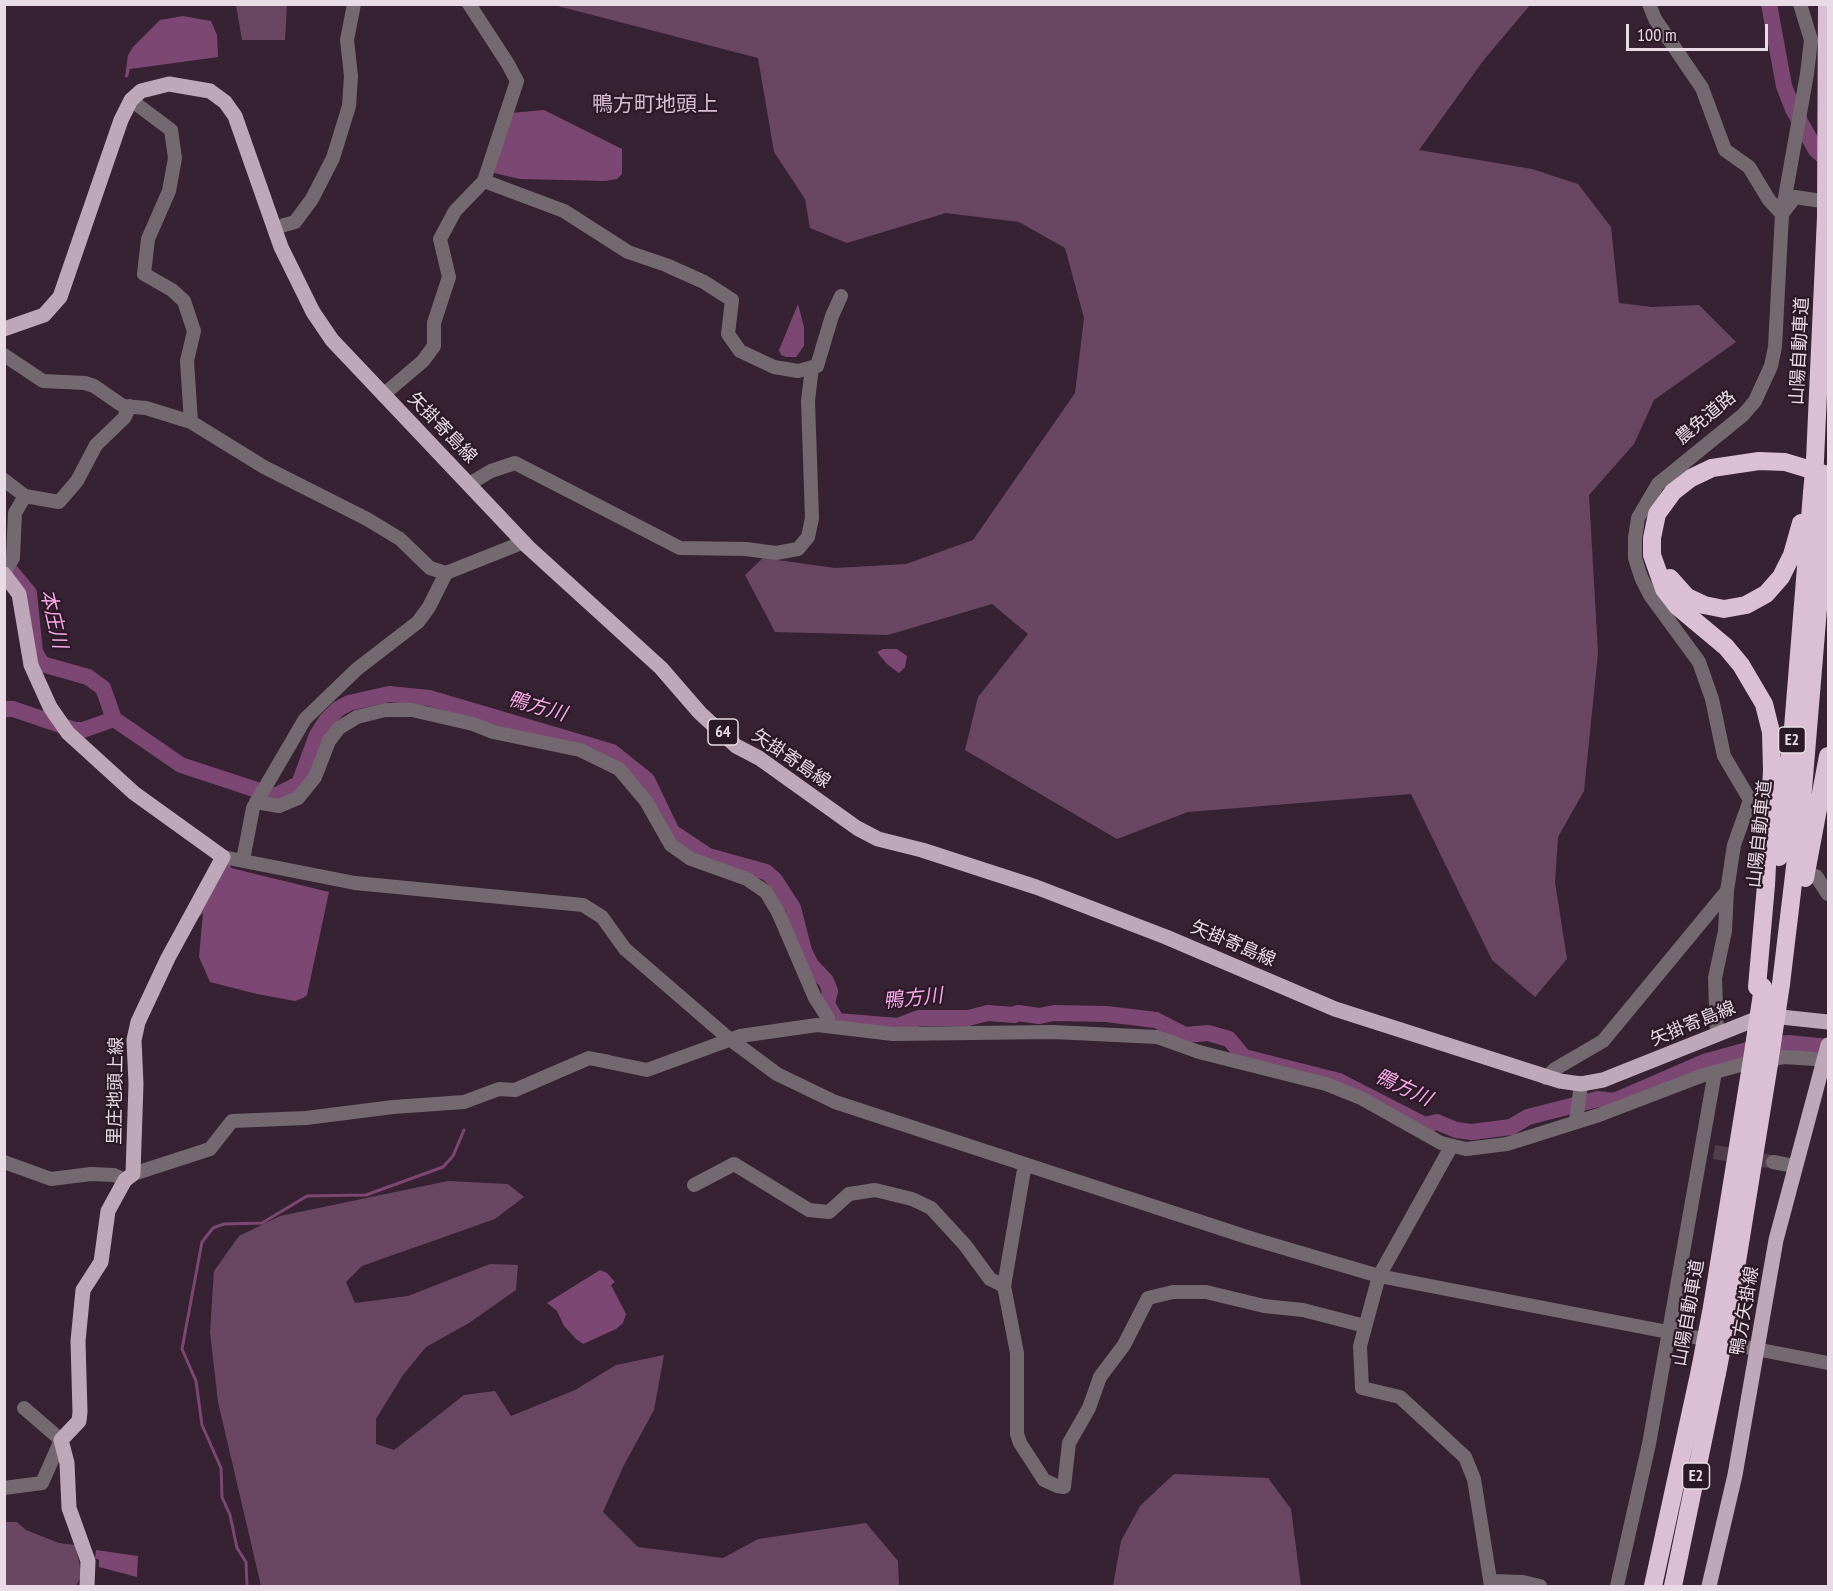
<!DOCTYPE html>
<meta charset="utf-8">
<style>
body{margin:0}
#map{position:relative;width:1833px;height:1591px;overflow:hidden;background:#362232;font-family:"PT Sans Narrow",sans-serif}
canvas{display:block}
.frame{position:absolute;inset:0;border:6px solid #e8dbe5;pointer-events:none}
.scale{position:absolute;left:1626px;top:24px;width:142px;height:27px;box-sizing:border-box;border:3px solid #e8dbe5;border-top:0;padding-left:8px;font-size:18px;line-height:21px;white-space:nowrap;color:#e8dbe5;-webkit-text-stroke:4px #2c1928;paint-order:stroke}
</style>
<div id="map">
<canvas width="1833" height="1591"></canvas>
<div class="frame"></div>
<div class="scale">100 m</div>
</div>
<script>
const ctx = document.querySelector('canvas').getContext('2d');
ctx.lineJoin = 'round';
function fill(path, color) { ctx.fillStyle = color; ctx.fill(path, 'evenodd'); }
const poly = rows => new Path2D(rows.map(r => 'M' + r).join(''));
function stroke(path, color, width, dash) { ctx.strokeStyle = color; ctx.lineWidth = width; ctx.lineCap = dash ? 'butt' : 'round'; ctx.setLineDash(dash || []); ctx.stroke(path); }
function write(font, color, halo, rows, align = 'center') {
  ctx.font = font + ' "PT Sans Narrow","Noto Sans JP",sans-serif'; ctx.lineWidth = 4.5; ctx.setLineDash([]); ctx.textBaseline = 'middle'; ctx.strokeStyle = halo; ctx.fillStyle = color; for (const [text, x, y, turn = 0] of rows) {
    ctx.save(); ctx.translate(x, y); ctx.rotate((+turn || 0) * Math.PI / 180); ctx.textAlign = isNaN(turn) ? turn : align; if (halo) ctx.strokeText(text, 0, 0); ctx.fillText(text, 0, 0); ctx.restore();
  }
}
fill(poly([
 [236,5,287,5,285,40,242,40],
 [554,5,1530,5,1483,61,1419,150,1532,169,1578,184,1611,227,1619,303,1652,307,1699,305,1736,342,1654,400,1634,444,1589,495,1598,653,1584,791,1558,837,1555,882,1567,959,1535,997,1492,960,1411,794,1188,812,1117,839,965,750,978,697,1028,634,992,604,888,635,775,632,745,575,763,558,835,568,906,564,973,540,1075,393,1084,318,1065,248,1019,222,946,213,847,243,810,228,805,199,774,152,758,58],
 [448,1181,508,1184,524,1197,495,1219,362,1266,346,1282,355,1303,408,1296,490,1264,518,1265,516,1290,469,1323,426,1347,403,1375,376,1419,376,1444,394,1450,464,1395,495,1391,511,1416,575,1390,616,1365,664,1355,654,1410,623,1467,603,1512,638,1547,723,1558,758,1539,866,1523,898,1561,899,1586,261,1586,218,1402,210,1332,214,1271,239,1236,280,1216],
 [1174,1474,1268,1478,1291,1509,1301,1586,1113,1586,1121,1541,1140,1506],
 [4,1522,17,1522,26,1530,59,1543,75,1545,82,1574,76,1586,5,1586]
]), '#694762');
fill(poly([
 [183,16,211,21,217,35,218,57,130,69,128,77,125,77,128,55,133,47,160,20],
 [544,110,622,149,622,174,617,179,605,181,520,179,494,173,511,113],
 [798,304,804,327,804,346,796,357,786,357,781,355,779,350],
 [883,649,897,649,907,656,905,667,899,673,887,664,877,652],
 [230,864,231,868,329,892,307,995,303,998,295,1001,257,994,210,982,199,957,203,913,192,924,226,865],
 [600,1270,607,1273,615,1282,611,1285,626,1314,623,1323,616,1329,583,1344,576,1339,564,1326,557,1311,547,1303],
 [96,1550,138,1556,137,1577,99,1567,99,1560,95,1558]
]), '#7d4773');
stroke(poly([
 [593,1054,609,1056],
 [247,1586,246,1562,237,1548,230,1515,222,1497,221,1468,202,1425,196,1381,182,1349,202,1242,213,1228,224,1224,262,1223,307,1196,366,1195,443,1167,453,1156,464,1130]
]), '#7d4773', 3);
stroke(poly([
 [1769,4,1784,86,1793,109,1816,150,1828,160],
 [4,563,29,593,35,652,42,664,88,677,103,688,114,719],
 [4,709,13,709,75,730,83,730,114,719],
 [114,719,181,765,275,796,299,784,317,735,326,721,338,709,349,703,389,694,429,698,612,752,647,780,672,832,708,856,766,872,775,880,793,908,804,951,811,965,826,981,830,991,827,1004,837,1021,898,1026,919,1018,968,1018,988,1013,1014,1015,1018,1013,1039,1016,1054,1013,1106,1014,1156,1020,1185,1035,1208,1033,1229,1039,1244,1057,1339,1081,1425,1125,1437,1122,1456,1130,1472,1132,1511,1127,1528,1117,1598,1099,1614,1101,1704,1062,1762,1046,1789,1043,1828,1047]
]), '#7d4773', 16);
stroke(poly([
 [1714,1152,1773,1162]
]), '#513e4d', 14, [14, 7]);
stroke(poly([
 [1649,4,1655,19,1702,88,1725,150,1749,167,1769,200,1782,214,1795,197,1828,202],
 [131,100,171,130,175,158,169,191,148,239,144,274,172,290,184,301,194,331,187,361,191,422],
 [484,181,564,211,628,252,666,265,704,282,732,300,728,334,740,351,774,367,798,371,817,366,832,316,841,296],
 [274,228,295,222,312,199,333,158,349,106,351,76,347,40,354,4],
 [4,355,43,381,85,383,94,386,123,406,146,408,191,422,264,467,367,519,400,539,430,568,446,573],
 [383,395,423,361,434,346,434,323,449,277,440,239,455,211,484,181,517,81,508,64,469,4],
 [4,480,25,496,59,502,77,481,96,445,124,418,130,406],
 [469,484,491,471,515,463,680,548,746,549,776,553,798,549,808,537,812,518,808,401,812,367],
 [4,573,13,558,15,513,25,496],
 [256,802,279,806,298,798,315,777,329,741,339,728,357,717,385,710,412,710,473,724,493,732,580,750,619,769,646,801,671,845,691,859,747,879,766,892,778,912,815,998,828,1018,829,1026],
 [1764,817,1750,800,1724,756,1712,699,1699,662,1650,595,1641,577,1635,558,1635,538,1638,518,1658,484,1743,415,1755,401,1771,366,1775,347,1782,214,1807,74,1811,40,1800,4],
 [223,857,355,883,583,905,602,917,625,949,727,1037,777,1074,835,1102,1250,1238,1379,1276,1828,1363],
 [243,860,253,808,305,719,357,669,418,622,429,607,446,573,524,542],
 [1816,876,1828,894],
 [1717,1035,1715,978,1725,931,1727,891],
 [1546,1078,1555,1069,1603,1041,1727,891,1734,845,1750,800],
 [1576,1121,1581,1084],
 [1451,1147,1379,1276,1360,1346,1362,1388,1400,1397,1465,1457,1474,1479,1491,1586],
 [4,1162,51,1179,91,1174,114,1175,125,1180],
 [1773,1162,1794,1166],
 [1025,1164,1004,1286,1017,1353,1017,1434,1020,1443,1044,1480,1057,1486,1064,1487,1069,1443,1089,1408,1100,1377,1124,1345,1148,1298,1173,1292,1206,1292,1264,1306,1303,1310,1365,1326],
 [133,1174,210,1149,232,1121,306,1118,393,1107,464,1102,499,1089,515,1090,589,1058,647,1070,740,1036,817,1025,893,1034,1053,1032,1157,1037,1199,1052,1326,1084,1361,1098,1441,1143,1466,1149,1507,1144,1599,1115,1701,1076,1740,1065,1784,1057,1815,1059,1828,1064],
 [694,1185,734,1164,809,1210,829,1212,849,1194,875,1190,912,1199,931,1208,965,1245,990,1279,1004,1286],
 [4,1488,42,1483,61,1440,24,1408],
 [1491,1581,1523,1582,1540,1586],
 [1617,1586,1649,1444,1715,1072]
]), '#746971', 14);
stroke(poly([
 [4,329,44,315,60,297,121,120,131,100,141,91,169,84,210,91,225,102,235,116,281,247,313,312,332,340,528,547,661,668,700,713,736,746,759,758,857,828,878,839,922,850,1036,887,1166,937,1335,1009,1560,1081,1581,1084,1603,1080,1756,1019,1781,1017,1828,1022],
 [4,574,19,594,31,665,50,707,68,733,134,793,223,857,168,958,138,1022,134,1040,136,1084,133,1174,125,1180,108,1211,101,1262,83,1290,78,1341,80,1412,79,1421,61,1440,67,1463,69,1508,88,1561,87,1586],
 [1709,1586,1735,1475,1776,1240,1828,1045]
]), '#bda7b8', 15);
stroke(poly([
 [1815,460,1826,217],
 [1670,578,1687,597,1704,605,1724,609,1746,605,1766,594,1781,577,1792,555,1801,523],
 [1779,857,1793,728,1812,493],
 [1805,878,1828,756],
 [1781,984,1800,825,1827,501],
 [1757,987,1766,885,1772,770,1771,732,1764,704,1741,665,1726,647,1677,606,1664,589,1652,555,1652,538,1657,514,1673,492,1691,478,1712,468,1759,461,1785,462,1828,475],
 [1712,1307,1751,1066],
 [1729,1311,1769,1064],
 [1653,1586,1700,1370],
 [1673,1586,1717,1373]
]), '#dbc0d5', 18);
stroke(poly([
 [1826,217,1827,4],
 [1812,493,1815,460],
 [1827,501,1828,482],
 [1769,1064,1781,984],
 [1751,1066,1763,987],
 [1700,1370,1712,1307],
 [1717,1373,1729,1311]
]), '#dbc0d5', 18);
for (const [x, y, w] of [
 [723,732,30],
 [1792,740,27],
 [1696,1476,27]
]) { const box = new Path2D(); box.roundRect(x - w / 2, y - 13, w, 26, 4.5); ctx.fillStyle = '#2c1928'; ctx.fill(box); stroke(box, '#e8dbe5', 1.5); }
write('bold 16px', '#e8dbe5', null, [
 ["64",723,732],
 ["E2",1792,740],
 ["E2",1696,1476]
]);
write('18px', '#e8dbe5', '#2c1928', [
 ["山陽自動車道",1800,351,-87],
 ["農免道路",1706,418,-40],
 ["矢掛寄島線",442,428,46],
 ["矢掛寄島線",791,759,34],
 ["山陽自動車道",1760,834,-84],
 ["矢掛寄島線",1233,944,23],
 ["矢掛寄島線",1693,1024,-22],
 ["里庄地頭上線",116,1091,-89],
 ["鴨方矢掛線",1745,1311,-80],
 ["山陽自動車道",1689,1313,-80]
]);
write('italic 20px', '#f9a8e9', '#2c1928', [
 ["本庄川",53,619,77],
 ["鴨方川",537,707,16],
 ["鴨方川",913,999,-6],
 ["鴨方川",1403,1088,25]
]);
write('21px', '#d9bed3', '#2c1928', [
 ["鴨方町地頭上",655,105]
]);
</script>
